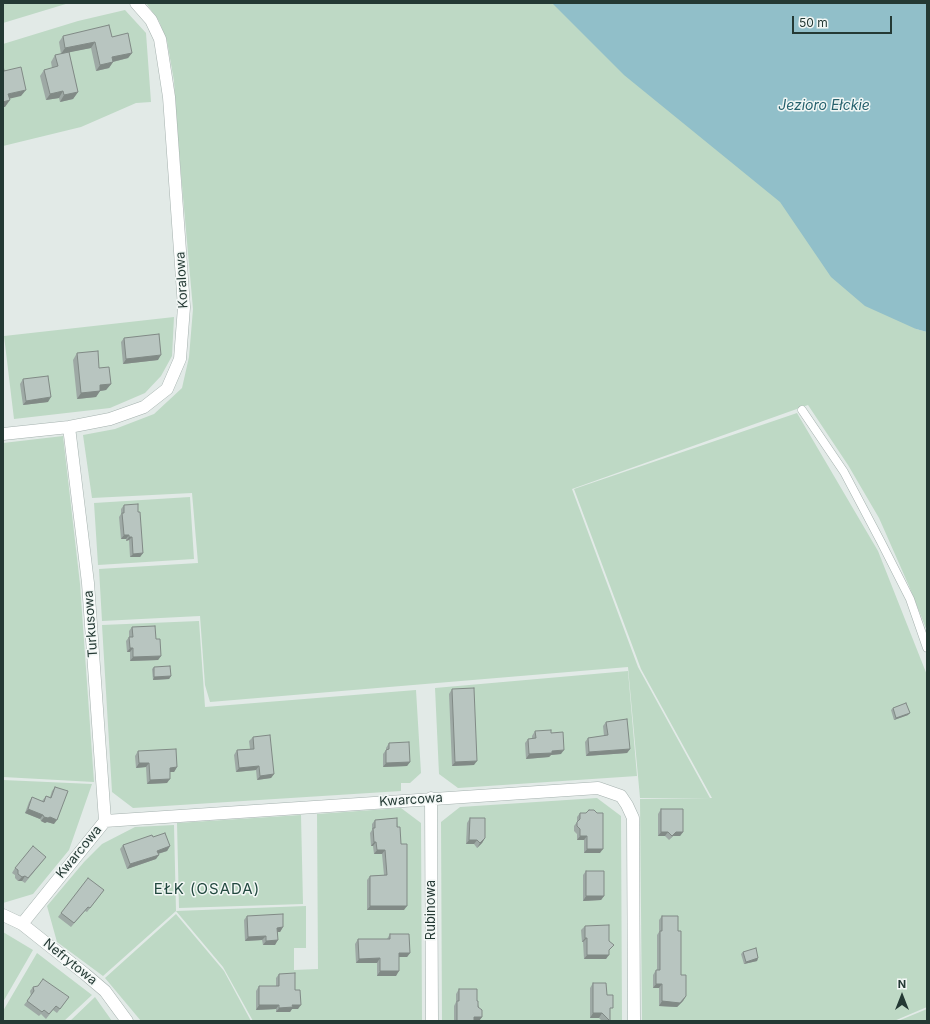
<!DOCTYPE html>
<meta charset="utf-8">
<style>
body{margin:0}
#map{position:relative;width:930px;height:1024px;overflow:hidden;background:#e2eae7;font-family:Inter,sans-serif}
canvas{display:block}
.frame{position:absolute;inset:0;border:4px solid #243934;pointer-events:none}
.north{position:absolute;left:882px;top:976px;width:40px;height:40px;-webkit-text-stroke:3px #f2f7f5;paint-order:stroke;rotate:0deg;font-size:11px;font-weight:700;line-height:16px;text-align:center;color:#243934}
.north::after{content:'';display:block;margin:auto;width:14px;height:18px;background:#243934;clip-path:polygon(50% 0,100% 100%,50% 72%,0 100%)}
.scale{position:absolute;left:792px;top:16px;width:100px;height:18px;box-sizing:border-box;border:2px solid #243934;border-top:0;padding-left:5px;font-size:12px;line-height:14px;white-space:nowrap;color:#243934;-webkit-text-stroke:3px #f2f7f5;paint-order:stroke}
</style>
<div id="map">
<canvas width="930" height="1024"></canvas>
<div class="frame"></div>
<div class="north">N</div>
<div class="scale">50 m</div>
</div>
<script>
const ctx = document.querySelector('canvas').getContext('2d');
ctx.lineJoin = 'round';
function fill(path, color) { ctx.fillStyle = color; ctx.fill(path, 'evenodd'); }
const poly = rows => new Path2D(rows.map(r => 'M' + r).join(''));
function stroke(path, color, width, dash) { ctx.strokeStyle = color; ctx.lineWidth = width; ctx.lineCap = dash ? 'butt' : 'round'; ctx.setLineDash(dash || []); ctx.stroke(path); }
function write(font, color, halo, rows, align = 'center') {
  ctx.font = font + ' Inter,sans-serif'; ctx.lineWidth = 3; ctx.setLineDash([]); ctx.textBaseline = 'middle'; ctx.strokeStyle = halo; ctx.fillStyle = color; for (const [text, x, y, turn = 0] of rows) {
    ctx.save(); ctx.translate(x, y); ctx.rotate((+turn || 0) * Math.PI / 180); ctx.textAlign = isNaN(turn) ? turn : align; if (halo) ctx.strokeText(text, 0, 0); ctx.fillText(text, 0, 0); ctx.restore();
  }
}
fill(poly([
 [3,3,69,3,3,23],
 [146,3,567,3,642,70,916,329,927,332,927,631,909,586,879,518,848,465,808,405,572,489,638,667,710,798,640,798,628,667,210,702,205,685,200,616,102,621,99,569,198,563,192,493,92,498,83,435,115,429,154,414,182,388,189,357,193,309,176,118,174,81,167,41,159,21],
 [125,10,146,33,151,102,136,103,81,127,3,146,3,44,78,21],
 [174,317,172,356,161,376,145,393,110,408,14,419,4,336],
 [797,413,878,551,927,675,927,1007,894,1021,642,1021,640,799,712,798,641,669,574,489],
 [63,436,80,584,94,782,3,777,3,443],
 [190,497,194,559,98,565,94,503],
 [199,621,205,707,416,690,421,773,410,783,401,783,401,791,133,808,112,792,102,625],
 [628,671,637,776,458,788,439,774,435,688],
 [3,780,92,784,69,850,33,894,3,903],
 [597,798,621,816,622,1021,442,1021,441,822,460,807],
 [401,808,421,823,422,1021,253,1021,223,967,176,911,103,976,57,942,47,906,84,862,102,844,135,827,174,825,176,911,306,906,306,948,294,948,294,970,318,969,317,814],
 [301,815,303,904,179,908,177,823],
 [176,914,224,971,251,1021,141,1021,105,978],
 [3,932,33,950,3,1002],
 [37,953,92,995,64,1021,3,1021,3,1011],
 [95,997,112,1021,70,1021],
 [927,1009,927,1021,898,1021]
]), '#bed9c5');
fill(poly([
 [552,3,927,3,927,332,916,329,865,306,831,277,780,202,624,75]
]), '#91bfc9');
const service = poly([
 [802,410,844,472,881,542,910,599,927,648]
]);
const minor = poly([
 [69,427,88,583,105,821],
 [3,434,69,427,110,419,144,407,167,389,180,359,184,307,169,97,160,39,151,20,136,3],
 [431,798,432,1021],
 [3,915,22,924,85,974,105,991,127,1021],
 [22,924,105,821,598,788,621,796,627,805,633,818,634,1021]
]);
stroke(service, '#a5b1ae', 9);
stroke(minor, '#a5b1ae', 13);
stroke(service, '#fff', 8);
stroke(minor, '#fff', 12);
fill(poly([
 [63,36,112,37,132,53,128,58,113,62,109,68,96,71,91,48,69,52,78,92,73,99,60,102,59,98,46,100,40,76,44,70,52,68,51,62,55,55,61,54,59,42],
 [124,338,158,360,123,364,121,342],
 [77,353,99,368,111,384,106,390,100,391,96,397,77,399,73,360],
 [23,379,48,402,23,405,20,384],
 [124,505,138,512,143,553,140,557,130,557,129,540,126,541,126,539,121,539,119,517,121,514,121,509],
 [132,627,156,639,161,656,158,660,130,661,130,652,127,652,126,641,129,637,129,631],
 [154,667,171,676,169,679,153,680,152,669],
 [452,689,474,765,452,766,449,694],
 [893,708,908,715,894,720,891,710],
 [606,722,630,749,627,753,586,756,585,742,588,738,604,736,603,726],
 [535,731,551,733,561,754,551,755,549,757,526,759,525,743,528,739,532,739,532,736],
 [253,737,274,774,271,778,257,780,256,770,236,772,234,755,237,750,250,749,249,741],
 [389,743,410,762,407,766,383,767,383,754,386,750,386,748],
 [138,751,177,767,174,772,170,772,167,783,147,784,146,767,136,768,135,756],
 [55,787,54,824,47,822,45,823,41,821,40,819,25,813,29,802,32,797,42,801,46,796,50,797,52,791],
 [661,809,683,832,680,836,673,836,669,840,665,836,658,836,658,814],
 [580,813,600,853,584,853,584,840,577,840,577,834,574,831,574,826,577,822,577,817],
 [397,818,404,910,367,910,367,880,370,876,384,875,382,854,374,854,373,846,371,846,370,833,372,830,372,824,375,820],
 [470,818,485,838,482,843,477,848,474,844,466,844,467,823],
 [153,837,170,846,167,851,158,854,156,859,127,869,120,849,123,845],
 [46,857,25,883,22,881,18,881,15,878,15,875,12,873,15,868],
 [586,871,604,896,601,900,583,901,583,875],
 [104,890,87,912,85,911,71,927,58,917,61,913],
 [247,916,283,927,280,932,278,932,275,945,263,945,262,940,245,941,244,920],
 [662,916,678,931,681,975,686,996,683,1001,677,1007,659,1006,659,988,653,988,653,975,656,970,657,970,657,935,659,932,659,920],
 [585,926,609,951,606,959,584,959,583,942,582,942,581,930],
 [390,934,410,953,407,957,399,957,396,976,377,976,377,963,356,963,355,944,358,939,387,939],
 [743,952,758,958,757,961,744,964,741,954],
 [279,974,295,990,298,1009,292,1009,290,1012,276,1012,276,1009,256,1010,256,991,259,986,276,986,276,978],
 [593,983,607,995,610,1012,610,1021,602,1021,599,1018,590,1018,590,988],
 [33,987,69,997,57,1013,53,1010,46,1019,41,1014,39,1016,24,1005,31,996,30,991],
 [459,989,477,1001,482,1017,479,1021,454,1021,454,1006,456,1002,456,994]
]), '#9ea9a5');
fill(poly([
 [95,42,91,48,61,54,65,48],
 [132,53,128,58,108,63,112,57],
 [113,62,109,68,96,71,100,65],
 [26,90,21,96,4,100,8,94],
 [63,91,59,98,46,100,50,94],
 [78,92,73,99,60,102,64,95],
 [10,100,5,107,3,107,3,102],
 [161,355,158,360,123,364,126,359],
 [111,384,106,390,100,391,96,397,77,399,81,393,100,385],
 [51,397,48,402,23,405,26,401],
 [124,535,129,535,126,539,121,539],
 [129,537,132,537,129,540,126,541],
 [143,553,140,557,130,557,133,554],
 [130,648,133,648,130,652,127,652],
 [161,656,158,660,130,661,133,657],
 [171,676,169,679,153,680,154,677],
 [910,713,908,715,894,720,896,718],
 [630,749,627,753,586,756,589,752],
 [564,750,561,754,551,755,549,757,526,759,529,754,552,751],
 [477,761,474,765,452,766,455,762],
 [410,762,407,766,383,767,386,763],
 [139,763,149,763,146,767,136,768],
 [259,766,256,770,236,772,239,768],
 [177,767,174,772,167,772,170,768],
 [274,774,271,778,257,780,260,776],
 [170,779,167,783,147,784,150,780],
 [28,809,43,815,40,819,25,813],
 [44,817,50,817,57,820,54,824,47,822,45,823,41,821],
 [661,832,668,832,665,836,658,836],
 [676,832,683,832,680,836,673,836,669,840],
 [580,836,587,836,584,840,577,840],
 [485,838,482,843,477,848,480,843],
 [469,840,477,840,474,844,466,844],
 [374,842,376,842,373,846,371,846],
 [170,846,167,851,154,855,157,851],
 [587,849,603,849,600,853,584,853],
 [377,850,385,850,382,854,374,854],
 [159,855,156,859,127,869,130,864],
 [25,876,22,881,18,881,22,877],
 [586,896,604,896,601,900,583,901],
 [370,906,407,906,404,910,367,910],
 [283,927,280,932,274,932,277,928],
 [266,936,262,940,245,941,248,937],
 [585,938,587,938,583,942,582,942],
 [278,940,275,945,263,945,266,941],
 [399,953,410,953,407,957,396,957],
 [587,955,609,955,606,959,584,959],
 [380,958,377,963,356,963,359,959],
 [758,958,757,961,744,964,746,962],
 [380,971,399,971,396,976,377,976],
 [656,984,662,984,659,988,653,988],
 [686,996,683,1001,677,1007,659,1006,662,1001],
 [259,1005,279,1005,276,1009,256,1010],
 [292,1005,301,1005,298,1009,292,1009,290,1012,276,1012,279,1008],
 [593,1013,602,1013,599,1018,590,1018],
 [474,1017,482,1017,479,1021,472,1021]
]), '#818a86');
const building = poly([
 [109,25,112,37,128,33,132,53,112,57,113,62,100,65,95,42,65,48,63,36,109,25],
 [69,52,78,92,64,95,63,91,50,94,44,70,58,66,55,55,69,52],
 [3,65,4,71,21,67,26,90,8,94,10,100,3,102,3,65],
 [159,334,161,355,126,359,124,338,159,334],
 [98,351,99,368,109,367,111,384,100,385,100,391,81,393,77,353,98,351],
 [48,376,51,397,26,401,23,379,48,376],
 [138,504,138,512,140,512,143,553,133,554,132,537,129,537,129,535,124,535,122,513,124,513,124,505,138,504],
 [155,626,156,639,160,639,161,656,133,657,133,648,130,648,129,637,133,637,132,627,155,626],
 [170,666,171,676,154,677,154,667,170,666],
 [474,688,477,761,455,762,452,689,474,688],
 [906,703,910,713,896,718,893,708,906,703],
 [627,719,630,749,589,752,588,738,608,735,606,722,627,719],
 [551,730,551,733,563,732,564,750,552,751,552,753,529,754,528,739,536,738,535,731,551,730],
 [270,735,274,774,260,776,259,766,239,768,237,750,254,749,253,737,270,735],
 [409,742,410,762,386,763,386,750,389,749,389,743,409,742],
 [176,749,177,767,170,768,170,779,150,780,149,763,139,763,138,751,176,749],
 [55,787,68,791,57,820,50,817,48,818,44,817,43,815,28,809,32,797,44,802,46,796,51,798,55,787],
 [661,809,683,809,683,832,676,832,672,836,668,832,661,832,661,809],
 [589,810,594,810,597,813,603,813,603,849,587,849,587,836,580,836,580,829,577,826,577,822,580,819,580,813,586,813,589,810],
 [397,818,397,827,400,827,401,844,407,844,407,906,370,906,370,876,387,875,385,850,377,850,376,842,374,842,373,828,375,828,375,820,397,818],
 [470,818,485,818,485,838,480,843,477,840,469,840,470,818],
 [165,833,170,846,157,851,159,855,130,864,123,845,152,835,153,837,165,833],
 [33,846,46,857,28,878,25,876,22,877,18,874,18,870,15,868,33,846],
 [586,871,604,871,604,896,586,896,586,871],
 [88,878,104,890,90,908,88,907,74,923,61,913,88,878],
 [283,914,283,927,277,928,278,940,266,941,266,936,248,937,247,916,283,914],
 [662,916,678,916,678,931,681,931,681,975,686,975,686,996,680,1003,662,1001,662,984,656,984,656,970,660,970,660,931,662,931,662,916],
 [609,925,609,941,614,945,609,950,609,955,587,955,587,938,585,938,585,926,609,925],
 [390,934,409,934,410,953,399,953,399,971,380,971,380,958,359,959,358,939,390,939,390,934],
 [756,948,758,958,746,962,743,952,756,948],
 [295,973,295,990,300,990,301,1005,292,1005,293,1007,279,1008,279,1005,259,1005,259,986,279,986,279,974,295,973],
 [43,979,69,997,60,1009,56,1006,49,1014,44,1010,42,1012,27,1001,34,991,33,987,38,986,43,979],
 [593,983,606,983,607,995,613,995,613,1008,610,1008,610,1021,602,1013,593,1013,593,983],
 [459,989,477,989,477,1001,478,1001,478,1007,482,1010,482,1017,474,1017,474,1021,457,1021,457,1001,459,1001,459,989]
]);
fill(building, '#b8c5c0');
stroke(building, '#818a86', 1);
write('13px', '#243934', '#f2f7f5', [
 ["Koralowa",182,280,-93],
 ["Turkusowa",91,624,-94],
 ["Kwarcowa",411,800,-4],
 ["Kwarcowa",79,852,-51],
 ["Rubinowa",431,910,-90],
 ["Nefrytowa",70,962,39]
]);
write('italic 14px', '#26616d', '#f2f7f5', [
 ["Jezioro Ełckie",824,106]
]);
ctx.letterSpacing = '1px';
write('15px', '#234940', '#f2f7f5', [
 ["EŁK (OSADA)",207,889]
]);
ctx.letterSpacing = '0px';
</script>
